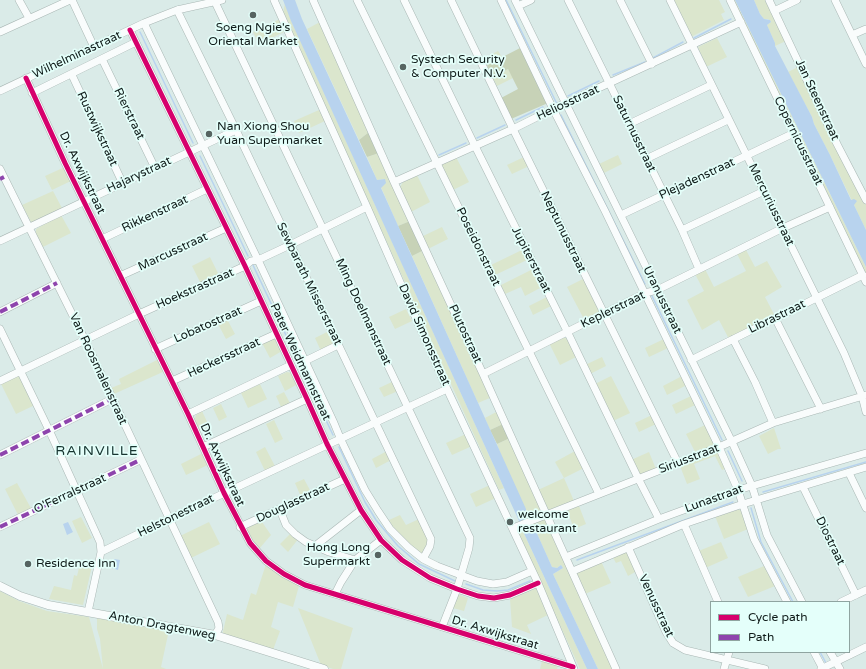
<!DOCTYPE html>
<style>
body{margin:0}
#map{position:relative;width:866px;height:669px;overflow:hidden;background:#daebe8;font-family:"Varela Round",sans-serif}
canvas{display:block}
.legend{position:absolute;left:710px;top:601px;width:140px;height:52px;box-sizing:border-box;background:#e4fffa;border:1px solid #8fa4a0;margin:0;padding:5px 7px;list-style:none;font-size:12px;color:#0f1b19}
.legend li{display:flex;align-items:center;gap:8px;height:20px}
.legend b{width:20px;border:1px solid #8fa4a0}
</style>
<div id="map">
<canvas width="866" height="669"></canvas>
<ul class="legend">
<li><b style="height:5px;background:#d6006c"></b>Cycle path</li>
<li><b style="height:5px;background:#8e44ad"></b>Path</li>
</ul>
</div>
<script>
const ctx = document.querySelector('canvas').getContext('2d');
ctx.lineJoin = 'round';
function fill(path, color) { ctx.fillStyle = color; ctx.fill(path, 'evenodd'); }
const poly = rows => new Path2D(rows.map(r => 'M' + r).join(''));
function stroke(path, color, width, dash) { ctx.strokeStyle = color; ctx.lineWidth = width; ctx.lineCap = dash ? 'butt' : 'round'; ctx.setLineDash(dash || []); ctx.stroke(path); }
function write(font, color, halo, rows, align = 'center') {
  ctx.font = font + ' "Varela Round",sans-serif'; ctx.lineWidth = 3.5; ctx.setLineDash([]); ctx.textBaseline = 'middle'; ctx.strokeStyle = halo; ctx.fillStyle = color; for (const [text, x, y, turn = 0] of rows) {
    ctx.save(); ctx.translate(x, y); ctx.rotate((+turn || 0) * Math.PI / 180); ctx.textAlign = isNaN(turn) ? turn : align; if (halo) ctx.strokeText(text, 0, 0); ctx.fillText(text, 0, 0); ctx.restore();
  }
}
fill(poly([
 [674,0,719,0,725,12,721,14,724,20,691,37],
 [732,0,735,0,866,267,866,275],
 [754,0,767,0,786,41,775,46,775,43,767,25,771,22,768,19,764,19,760,14],
 [285,3,291,20,504,488,499,490,283,13],
 [280,19,286,31,259,44,253,32],
 [320,22,369,132,359,140,307,29],
 [717,38,727,57,706,67,698,47],
 [498,51,502,57,487,65,483,59],
 [798,67,866,205,866,230,830,155,814,124,812,117,788,72],
 [508,69,513,78,497,86,492,77],
 [319,110,325,121,299,133,294,121],
 [379,153,410,221,398,226,381,187,385,179,377,180,367,157],
 [618,155,622,164,604,173,599,164],
 [456,157,469,182,453,190,440,165],
 [524,157,529,166,512,174,507,165],
 [67,166,73,180,52,190,45,176],
 [417,175,430,202,411,212,400,187,403,182],
 [53,191,63,210,33,223,31,222,22,205],
 [61,215,71,233,43,247,36,234,36,229],
 [442,227,448,239,428,249,421,237],
 [524,249,529,259,495,275,491,265],
 [424,250,492,397,478,403,412,256],
 [746,250,755,267,767,261,782,287,765,297,775,316,729,339,719,320,702,330,687,300,704,291,695,274,705,269,714,287,746,271,737,254],
 [210,257,219,275,201,284,192,266],
 [533,269,542,287,525,296,521,287,505,294,501,285],
 [585,278,600,309,599,313,585,321,567,287],
 [547,297,551,306,533,315,529,306],
 [406,309,412,321,395,329,389,317],
 [227,319,235,334,226,339,218,324],
 [329,331,335,343,321,351,315,338],
 [562,337,568,339,576,357,560,365,549,343],
 [274,338,276,340,282,351,270,358,262,343],
 [664,339,668,348,649,357,645,348],
 [602,357,606,366,590,374,585,365],
 [159,359,165,371,114,394,111,388,121,384,119,379],
 [287,372,292,373,298,384,285,391,278,376],
 [19,376,35,405,16,414,1,384],
 [611,376,630,413,613,421,595,384],
 [682,376,687,385,667,395,663,386],
 [394,381,398,391,384,397,379,388],
 [260,384,267,399,248,408,241,393],
 [284,392,291,405,282,409,276,396],
 [691,396,695,405,676,414,672,405],
 [221,404,227,417,219,421,213,408],
 [202,411,209,426,199,431,194,421,196,415],
 [498,411,503,424,490,430,485,418],
 [652,415,656,424,639,432,635,423],
 [274,420,283,439,275,443,266,424],
 [705,425,715,444,714,446,696,454,686,434],
 [774,428,781,449,778,449,768,454,759,436],
 [466,434,472,446,452,455,446,443],
 [510,438,542,510,540,515,525,521,497,444],
 [265,447,276,468,266,473,256,452],
 [387,451,391,460,376,468,372,459],
 [575,451,584,468,564,478,574,501,550,510,548,509,538,490,564,478,555,462],
 [649,452,656,469,643,474,640,474,631,460],
 [714,452,719,453,727,468,722,470,715,456,694,464,700,479,687,484,680,466],
 [203,453,208,465,186,475,181,464],
 [304,479,311,492,301,497,295,483],
 [17,483,32,510,19,517,5,489],
 [490,485,496,498,476,507,470,494],
 [579,506,586,524,574,529,567,510],
 [737,509,742,511,748,529,724,539,715,516],
 [400,515,406,525,419,519,429,539,428,546,422,554,408,544,395,531,389,520],
 [81,517,92,538,82,543,72,521],
 [543,520,546,520,613,669,598,669,553,574,563,568,561,565,557,568,552,567,535,529,528,527,526,525],
 [209,522,220,544,191,558,180,536],
 [262,522,271,535,259,549,248,533,247,529,249,526],
 [521,527,587,669,580,669,516,529],
 [292,532,299,538,288,552,280,544],
 [721,542,728,558,703,569,696,552],
 [626,551,637,571,628,576,621,561,616,563,612,556],
 [601,561,611,583,585,594,575,572],
 [80,564,92,566,83,605,49,599,54,586,71,590,74,575,77,576],
 [266,564,282,576,299,586,293,607,278,602,271,627,280,631,273,650,222,636,227,614,243,620,251,593,256,595],
 [764,566,775,586,748,597,738,577],
 [537,588,550,614,527,625,531,634,512,627,510,599],
 [0,591,19,601,47,611,89,617,103,669,0,669],
 [457,594,468,598,464,611,453,608],
 [298,608,353,628,341,669,333,669,321,665],
 [97,618,169,630,161,667,166,669,103,669,100,639,97,629],
 [542,661,558,666,557,669,540,669]
]), '#dbe6cd');
fill(poly([
 [522,47,548,103,511,119,501,98,518,89,508,69,492,77,487,65],
 [369,132,379,153,367,157,359,140],
 [410,221,424,250,412,256,398,226],
 [503,424,510,438,497,444,490,430]
]), '#c7d2b7');
fill(poly([
 [283,0,295,0,302,19,377,180,385,179,386,183,381,188,526,509,525,521,520,523,291,21],
 [735,0,754,0,760,14,764,19,770,20,771,22,767,25,775,43,775,46,812,117,814,124,830,155,851,200,854,199,857,201,854,205,866,230,866,267],
 [68,522,73,532,67,535,63,524],
 [526,525,528,527,535,529,552,567,557,568,561,565,563,568,553,574,598,669,587,669,521,527],
 [114,559,120,560,118,570,112,568,111,564,113,564]
]), '#b8d3ee');
stroke(poly([
 [506,0,557,104],
 [140,32,193,143],
 [694,38,731,19],
 [653,58,683,42],
 [613,75,645,62],
 [568,96,599,81],
 [561,115,645,284],
 [516,120,543,107],
 [477,138,505,125],
 [439,155,466,143],
 [200,156,248,256],
 [252,263,333,435],
 [652,296,722,440],
 [339,447,365,502,376,520,398,546,419,564,455,581],
 [728,451,742,481],
 [763,492,866,462],
 [751,508,761,542,793,602],
 [577,560,733,502],
 [466,584,483,590,497,591,508,590,530,581],
 [820,652,826,663]
]), '#b8d3ee', 1.5);
const minor = poly([
 [19,0,29,18],
 [72,0,94,47],
 [274,0,367,207,447,389,538,583,574,669],
 [313,0,394,182,483,374,616,669],
 [357,0,599,494],
 [404,0,475,146,567,331,638,478,659,519],
 [451,0,513,129,678,463],
 [501,0,553,109,605,211,719,447,738,490,754,539,787,602],
 [515,0,732,442,752,486,767,535,802,602],
 [568,0,682,230,699,269],
 [620,0,652,64],
 [670,0,844,353,862,396,866,412],
 [730,0,866,282],
 [769,0,837,144,866,200],
 [835,0,866,64],
 [215,2,470,538,469,548,457,589,442,627],
 [518,6,531,0],
 [177,10,236,130,431,539,430,546,423,559],
 [774,11,797,0],
 [144,23,258,260,334,423,341,440,365,490,378,511,390,529,408,547,423,559,437,566,477,581,493,584,507,582,532,571],
 [130,30,245,266,307,399,327,444,361,510,381,540,402,560,430,578,457,589,478,596,494,598,510,595,538,583],
 [0,32,70,0],
 [852,35,866,29],
 [102,59,155,168],
 [72,75,123,184],
 [26,78,65,163,188,414,224,493,250,543,266,561,284,574,305,585,573,667],
 [0,91,144,23,177,10,222,0],
 [32,93,136,42],
 [629,124,711,85],
 [646,159,728,120],
 [0,169,85,340,218,622,219,628,215,635],
 [394,182,513,129,553,109,741,22],
 [621,215,794,133],
 [682,230,764,191],
 [102,239,207,189],
 [0,241,236,130],
 [120,276,226,228],
 [0,312,57,283],
 [775,318,821,409],
 [0,329,49,430,100,542,101,552,88,612],
 [733,339,755,382,773,423],
 [155,349,261,301],
 [691,360,863,275],
 [305,361,338,345],
 [483,374,645,293,657,290,783,228,830,207],
 [0,381,139,314,245,266,251,261,258,260,290,245,367,207],
 [172,381,276,334],
 [188,414,291,365],
 [203,447,307,399],
 [0,455,112,399],
 [849,473,866,508],
 [803,487,856,595],
 [280,510,286,525,295,534,306,542,329,552,355,560],
 [684,524,718,602],
 [0,527,140,460],
 [240,527,345,479],
 [513,528,719,447,773,423,866,395],
 [315,546,361,510],
 [628,547,666,632,673,643,685,650,765,669],
 [101,552,169,519,447,389],
 [566,557,659,519,738,490,866,453],
 [573,571,684,524,743,504,866,467],
 [335,594,341,582,355,560,381,540],
 [841,602,866,590],
 [814,652,823,669],
 [830,652,840,669],
 [724,669,729,652],
 [821,669,866,647]
]);
const major = poly([
 [0,586,20,596,48,605,215,635,324,669]
]);
stroke(minor, '#a9b7b4', 8);
stroke(major, '#a9b7b4', 9);
stroke(minor, '#f9fcfc', 7);
stroke(major, '#f9fcfc', 8);
stroke(poly([
 [0,179,4,177],
 [0,312,57,283],
 [0,455,112,399],
 [0,527,140,460]
]), '#8e44ad', 4, [8, 4]);
stroke(poly([
 [130,30,245,266,307,399,327,444,361,510,381,540,402,560,430,578,457,589,478,596,494,598,510,595,538,583],
 [26,78,65,163,188,414,224,493,250,543,266,561,284,574,305,585,573,667]
]), '#d6006c', 5);
for (const [x, y, r, color] of [
 [253,15,4,"#566461"],
 [403,67,4,"#566461"],
 [209,134,4,"#566461"],
 [510,522,4,"#566461"],
 [378,555,4,"#566461"],
 [28,564,4,"#566461"]
]) { const dot = new Path2D(); dot.arc(x, y, r, 0, 2 * Math.PI); ctx.fillStyle = color; ctx.fill(dot); stroke(dot, '#e4fffa', 1.5); }
write('12px', '#0f1b19', '#e4fffa', [
 ["Soeng Ngie's",253,28,"center"],
 ["Oriental Market",253,42,"center"],
 ["Systech Security",411,60],
 ["& Computer N.V.",411,74],
 ["Nan Xiong Shou",217,127],
 ["Yuan Supermarket",217,141],
 ["welcome",518,515],
 ["restaurant",518,529],
 ["Hong Long",370,548,"right"],
 ["Supermarkt",370,562,"right"],
 ["Residence Inn",36,564]
], 'left');
write('12px', '#0f1b19', '#e4fffa', [
 ["Wilhelminastraat",77,55,-25],
 ["Jan Steenstraat",817,100,65],
 ["Heliosstraat",568,103,-25],
 ["Rierstraat",129,114,64],
 ["Rustwijkstraat",97,129,65],
 ["Saturnusstraat",634,134,64],
 ["Copernicusstraat",798,141,64],
 ["Dr. Axwijkstraat",82,173,64],
 ["Hajarystraat",139,175,-25],
 ["Plejadenstraat",697,179,-25],
 ["Mercuriusstraat",771,205,64],
 ["Rikkenstraat",155,214,-25],
 ["Neptunusstraat",563,232,64],
 ["Poseidonstraat",478,247,64],
 ["Marcusstraat",173,252,-25],
 ["Jupiterstraat",531,260,63],
 ["Sewbarath Misserstraat",309,284,64],
 ["Hoekstrastraat",195,289,-24],
 ["Uranusstraat",662,300,64],
 ["Keplerstraat",613,310,-26],
 ["Ming Doelmanstraat",363,312,65],
 ["Librastraat",777,317,-26],
 ["Lobatostraat",208,325,-24],
 ["Plutostraat",465,334,65],
 ["David Simonsstraat",424,335,66],
 ["Heckersstraat",224,358,-25],
 ["Pater Weidmannstraat",300,362,65],
 ["Van Roosmalenstraat",98,369,65],
 ["Siriusstraat",689,459,-21],
 ["Dr. Axwijkstraat",222,465,65],
 ["O'Ferralstraat",70,494,-25],
 ["Lunastraat",714,499,-20],
 ["Douglasstraat",293,503,-25],
 ["Helstonestraat",176,516,-26],
 ["Diostraat",830,541,64],
 ["Venusstraat",656,606,65],
 ["Anton Dragtenweg",162,626,11],
 ["Dr. Axwijkstraat",495,633,17]
]);
ctx.letterSpacing = '1px';
write('14px', '#173430', '#e4fffa', [
 ["RAINVILLE",97,451]
]);
ctx.letterSpacing = '0px';
</script>
